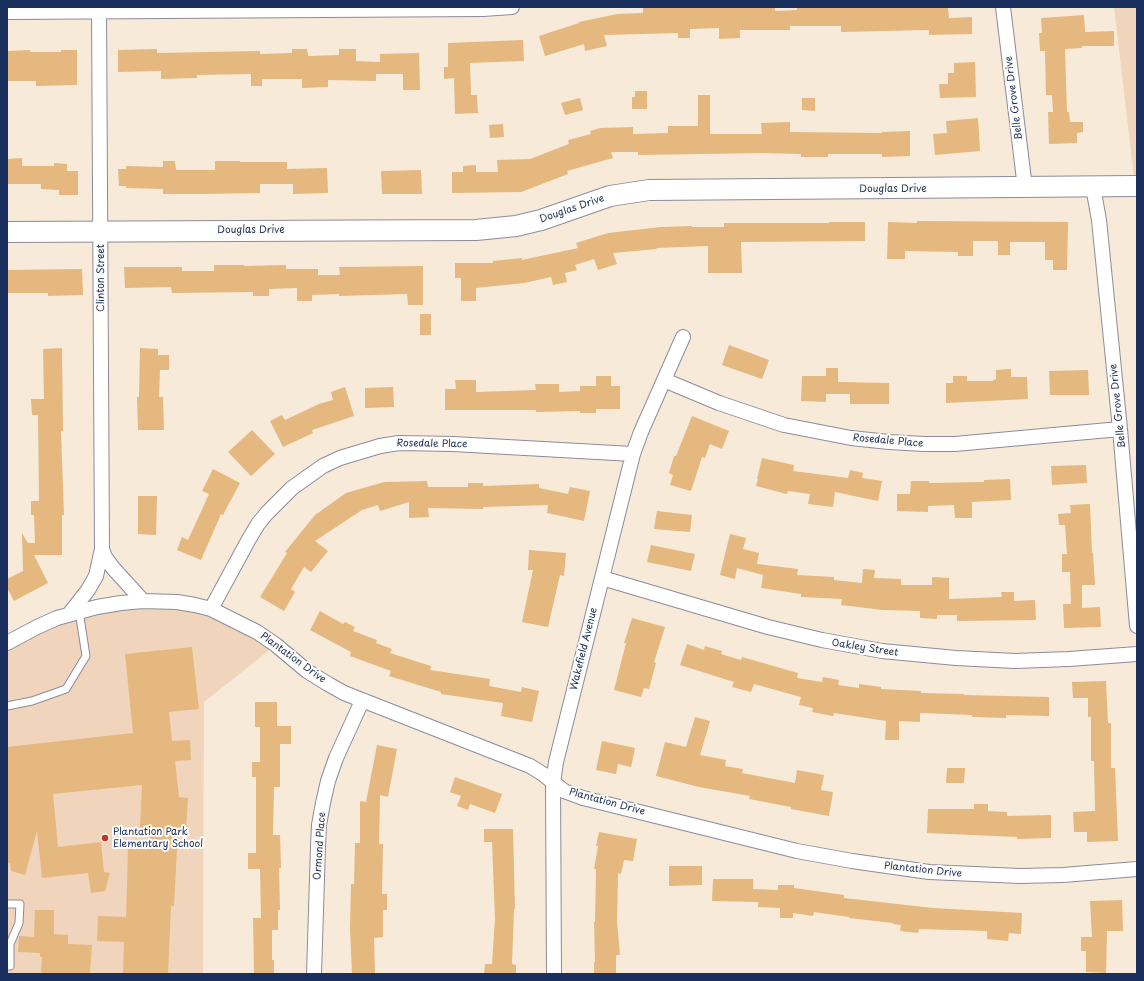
<!DOCTYPE html>
<style>
body{margin:0}
#map{position:relative;width:1144px;height:981px;overflow:hidden;background:#f8ead8;font-family:"Playpen Sans",sans-serif}
canvas{display:block}
.frame{position:absolute;inset:0;border:8px solid #1b2f5e;pointer-events:none}
</style>
<div id="map">
<canvas width="1144" height="981"></canvas>
<div class="frame"></div>
</div>
<script>
const ctx = document.querySelector('canvas').getContext('2d');
ctx.lineJoin = 'round';
function fill(path, color) { ctx.fillStyle = color; ctx.fill(path, 'evenodd'); }
const poly = rows => new Path2D(rows.map(r => 'M' + r).join(''));
function stroke(path, color, width, dash) { ctx.strokeStyle = color; ctx.lineWidth = width; ctx.lineCap = dash ? 'butt' : 'round'; ctx.setLineDash(dash || []); ctx.stroke(path); }
function write(font, color, halo, rows, align = 'center') {
  ctx.font = font + ' "Playpen Sans",sans-serif'; ctx.lineWidth = 4; ctx.setLineDash([]); ctx.textBaseline = 'middle'; ctx.strokeStyle = halo; ctx.fillStyle = color; for (const [text, x, y, turn = 0] of rows) {
    ctx.save(); ctx.translate(x, y); ctx.rotate((+turn || 0) * Math.PI / 180); ctx.textAlign = isNaN(turn) ? turn : align; if (halo) ctx.strokeText(text, 0, 0); ctx.fillText(text, 0, 0); ctx.restore();
  }
}
fill(poly([
 [1114,7,1137,7,1137,177,1134,178],
 [195,605,276,645,204,702,203,974,7,974,7,643,79,611]
]), '#f0d5bc');
fill(poly([
 [681,7,775,7,775,11,797,10,797,7,948,7,949,18,972,17,972,34,929,35,929,30,841,32,841,26,790,26,790,30,740,30,740,38,719,39,719,28,690,29,690,38,678,38,678,33,604,35,607,46,585,51,584,44,545,56,539,36,579,23,579,22,617,14,643,13,643,8],
 [1084,15,1085,32,1114,31,1114,46,1082,46,1082,48,1065,49,1067,112,1069,112,1070,122,1083,122,1083,132,1077,133,1077,143,1049,144,1048,112,1053,112,1052,95,1046,95,1045,51,1040,51,1039,33,1042,33,1041,18],
 [523,40,524,61,470,63,471,95,477,95,478,113,455,114,454,78,444,79,444,67,448,67,448,43],
 [157,49,157,53,260,51,260,54,292,53,292,49,307,49,308,56,339,55,339,49,356,49,356,61,380,62,380,54,419,53,420,90,403,90,403,74,376,74,376,81,328,80,328,87,302,88,302,79,262,79,262,86,251,86,251,74,197,75,197,78,161,79,161,71,118,72,118,50],
 [30,50,30,52,61,52,61,50,77,50,77,85,36,86,36,81,7,81,7,51],
 [975,62,976,97,940,98,939,84,948,84,948,73,954,73,954,63],
 [635,91,647,91,647,109,632,109,632,97,635,97],
 [698,95,710,95,710,134,762,134,761,123,790,122,790,132,882,133,882,132,910,131,910,156,882,157,882,154,828,154,828,157,801,157,801,154,762,153,638,155,638,152,611,152,613,158,567,171,568,174,521,192,452,193,452,172,463,172,463,166,476,165,476,172,498,172,497,160,530,159,569,144,568,140,591,134,590,131,600,128,633,127,633,134,668,133,668,126,698,126],
 [580,98,583,110,565,115,561,103],
 [802,98,815,98,815,111,802,110],
 [978,118,980,151,935,155,933,134,947,133,946,121],
 [503,124,504,137,490,138,489,125],
 [22,158,22,166,54,166,54,163,67,164,67,171,78,171,78,195,59,195,59,190,41,189,41,184,7,184,7,159],
 [163,161,175,161,176,170,215,170,215,161,240,161,240,162,287,162,287,169,327,168,328,193,293,194,293,184,260,184,260,193,201,194,163,194,163,189,126,188,126,186,119,186,118,169,126,169,126,166,163,167],
 [421,170,422,194,382,194,381,171],
 [917,221,1068,222,1067,270,1053,270,1053,260,1045,260,1045,242,1010,242,1010,255,998,255,998,241,973,241,973,256,958,256,958,252,905,251,905,259,887,259,888,222,917,223],
 [829,222,865,222,865,241,741,242,742,273,708,273,708,246,656,248,657,249,613,253,617,264,598,270,594,259,575,265,577,270,565,273,567,282,553,285,551,277,524,283,476,288,476,301,461,301,461,278,455,278,455,263,493,263,493,261,522,258,522,260,578,248,576,243,608,233,661,227,692,226,692,227,724,227,724,223,829,223],
 [214,265,244,265,244,266,286,265,286,269,318,269,318,275,340,275,339,267,423,266,423,305,408,305,407,294,339,296,339,294,312,295,312,301,297,301,297,288,269,289,269,296,253,296,253,292,172,293,171,287,125,288,124,267,182,267,182,271,214,271],
 [82,269,83,295,48,296,48,293,7,293,7,270],
 [420,314,431,314,431,335,420,335],
 [729,345,769,360,762,379,722,365],
 [62,348,63,431,61,431,64,515,62,515,62,555,34,555,48,583,14,601,7,588,7,579,23,571,22,533,28,543,35,543,34,515,31,515,31,501,39,501,38,415,32,415,31,399,44,399,43,349],
 [140,348,158,349,158,355,169,355,169,370,160,370,159,397,163,397,164,430,138,430,137,397,139,397],
 [826,368,838,368,838,382,889,383,889,404,850,404,850,394,826,394,826,402,801,401,802,376,826,376],
 [1011,369,1011,377,1027,377,1028,399,946,403,946,383,953,383,953,376,967,376,967,381,992,381,996,379,996,370],
 [1088,370,1089,395,1050,395,1049,371],
 [596,376,611,376,611,386,620,386,620,409,596,409,596,413,580,413,580,411,536,412,536,410,445,410,445,389,456,389,455,380,476,380,476,392,536,390,535,384,559,384,559,392,580,391,580,386,596,386],
 [345,387,354,416,312,430,313,433,283,447,270,421,282,415,285,420,319,404,333,400,331,392],
 [393,387,394,407,365,408,365,388],
 [692,416,729,431,722,449,710,444,705,458,702,457,691,491,670,485,673,475,669,473,674,456,676,456],
 [252,430,275,454,251,476,228,452],
 [762,458,794,465,793,471,848,478,850,470,863,473,862,478,882,481,878,501,835,492,833,507,808,504,810,494,788,491,787,494,756,486,758,479,757,479],
 [1086,465,1087,483,1052,485,1051,466],
 [213,469,240,483,223,515,221,514,201,560,177,550,182,537,188,540,209,494,202,491],
 [1010,479,1011,500,972,502,972,518,955,518,954,505,928,506,928,512,897,511,897,494,910,494,911,481,929,481,929,483,984,482,984,480],
 [427,481,428,487,468,487,468,483,483,483,483,486,539,484,539,488,568,494,570,487,590,491,584,521,547,513,548,505,483,507,483,509,428,508,429,517,409,518,409,502,380,511,378,505,362,510,315,541,328,551,311,572,304,567,291,589,295,592,284,611,260,597,287,553,285,552,315,515,346,493,384,482],
 [138,496,157,496,156,535,138,534],
 [1090,504,1092,553,1093,553,1095,585,1082,585,1082,608,1100,607,1101,627,1064,628,1063,604,1071,604,1070,572,1062,572,1062,554,1067,554,1065,525,1059,525,1058,514,1071,513,1070,505],
 [657,511,692,515,690,532,654,529],
 [730,534,746,538,743,549,759,553,757,564,798,569,797,575,834,577,834,580,862,583,863,569,875,570,874,578,901,579,901,585,932,585,932,577,949,578,949,599,1002,597,1001,592,1014,592,1014,601,1035,600,1036,620,957,621,957,615,937,615,937,619,920,618,920,611,883,610,841,605,842,599,801,597,801,594,761,588,763,575,737,568,735,579,720,575],
 [651,545,695,554,691,571,647,562],
 [529,550,566,553,564,576,560,575,548,627,522,622,533,570,528,570],
 [320,611,343,624,345,622,355,627,353,631,377,640,376,643,392,649,390,653,431,666,430,670,490,679,489,686,521,692,522,687,539,691,532,722,501,716,503,703,441,694,441,692,389,676,391,671,350,656,351,652,310,630],
 [632,618,665,627,654,662,656,663,649,689,644,688,641,697,614,690,626,643,624,643],
 [687,644,704,650,705,646,722,651,721,654,741,660,742,657,798,673,797,678,822,682,823,677,839,680,838,685,859,688,859,684,881,687,881,689,921,691,921,693,964,694,964,695,1049,697,1049,716,1006,715,1006,718,972,717,972,715,920,713,920,722,899,721,899,740,885,740,886,721,834,713,833,716,812,712,813,708,799,705,801,697,754,684,751,692,732,687,734,682,680,665],
 [192,647,199,709,169,712,172,741,190,740,191,760,175,761,179,797,188,798,186,830,178,830,174,906,171,906,168,974,123,974,124,942,97,941,98,916,126,917,128,849,149,849,150,828,140,828,142,785,53,794,58,847,101,842,104,872,110,873,105,891,91,893,88,873,42,878,37,831,25,875,11,871,10,863,7,864,7,747,133,733,125,654],
 [1106,681,1108,723,1111,723,1111,768,1115,768,1118,841,1087,842,1087,832,1074,832,1073,812,1095,811,1094,761,1091,761,1091,717,1088,717,1088,698,1073,698,1072,682],
 [255,702,277,702,277,726,291,726,291,744,280,744,280,787,274,787,273,835,280,835,281,868,279,868,280,910,278,910,278,930,272,930,272,960,274,960,274,974,254,974,253,918,261,918,260,869,248,869,248,853,256,853,256,777,252,777,252,762,260,762,260,727,255,727],
 [695,717,710,721,700,755,726,760,725,766,743,769,742,773,795,783,797,770,824,775,821,790,833,792,829,816,791,809,791,807,749,799,750,796,699,787,656,776,665,742,686,747],
 [602,741,635,748,631,767,618,764,616,774,596,770],
 [377,745,397,749,388,797,380,795,379,844,383,844,382,894,387,894,387,910,383,910,383,937,374,938,375,974,352,974,350,928,351,884,354,884,355,843,360,843,360,801,366,802],
 [947,768,965,768,964,783,946,783],
 [455,777,502,794,495,813,470,804,468,810,457,806,461,796,450,792],
 [974,804,988,804,988,811,1007,812,1007,816,1051,815,1051,838,1017,839,1017,837,927,833,928,809,974,809],
 [484,829,513,829,515,909,514,909,512,964,516,965,516,974,484,974,485,964,492,964,495,919,492,842,484,842],
 [599,832,637,839,633,861,624,860,621,874,618,873,617,921,620,955,616,955,616,974,594,974,594,962,595,962,594,922,595,922,596,869,594,869,598,846,596,846],
 [669,866,702,866,702,885,669,886],
 [713,879,753,879,753,889,778,890,778,885,794,885,794,888,844,895,844,898,933,908,1022,913,1021,934,1009,933,1008,941,987,939,987,931,919,929,918,933,900,931,901,925,893,924,893,923,849,918,849,917,814,912,813,916,793,913,793,918,780,918,780,908,758,907,758,902,712,901],
 [1122,900,1123,931,1107,931,1106,973,1086,972,1086,951,1081,951,1081,937,1092,937,1090,901],
 [35,910,54,910,54,934,68,935,68,944,92,945,90,974,41,974,42,957,40,957,40,953,18,952,19,936,34,937]
]), '#e4b87f');
const lane = poly([
 [7,706,32,701,66,689,86,656,79,611],
 [7,904,20,904,19,923,10,944,10,966,7,966]
]);
const street = poly([
 [99,7,102,549,105,557,113,568,143,601],
 [1003,7,1025,188],
 [7,12,483,9,512,7],
 [1093,187,1099,220,1120,429,1137,626],
 [664,380,719,403,784,425,851,438,889,442,924,444,955,444,1120,429],
 [602,578,768,627,822,640,882,651,956,658,1015,661,1069,659,1137,654],
 [211,609,249,539,258,524,267,513,292,488,306,478,323,466,340,458,380,446,399,443,453,444,633,454],
 [70,613,88,590,96,576,102,549],
 [7,643,37,627,57,618,97,607,121,603,143,601,177,602,195,605,211,609,257,632,276,645,307,671,328,684,344,693,530,766,543,774,564,791,583,798,797,851,852,861,929,872,1020,876,1063,875,1137,869],
 [314,974,318,846,319,825,323,803,328,781,336,758,362,701],
 [554,974,553,783,556,762,633,454,641,432,683,337]
]);
const secondary = poly([
 [7,232,476,230,516,226,541,220,610,196,649,190,1137,186]
]);
stroke(lane, '#8a8c9b', 9);
stroke(street, '#8a8c9b', 16);
stroke(secondary, '#8a8c9b', 22);
stroke(lane, '#fff', 7);
stroke(street, '#fff', 14);
stroke(secondary, '#fff', 20);
for (const [x, y, r, color] of [
 [105,838,4,"#c8321e"]
]) { const dot = new Path2D(); dot.arc(x, y, r, 0, 2 * Math.PI); ctx.fillStyle = color; ctx.fill(dot); stroke(dot, '#fdfcf7', 1.5); }
write('10px', '#1b2f5e', '#fdfcf7', [
 ["Belle Grove Drive",1014,98,-97],
 ["Douglas Drive",893,189],
 ["Douglas Drive",572,209,-19],
 ["Douglas Drive",251,230],
 ["Clinton Street",101,278,-90],
 ["Belle Grove Drive",1118,406,-96],
 ["Rosedale Place",888,441,5],
 ["Rosedale Place",432,444,1],
 ["Oakley Street",865,648,9],
 ["Wakefield Avenue",584,649,-76],
 ["Plantation Drive",293,658,36],
 ["Plantation Drive",607,802,15],
 ["Ormond Place",320,846,-86],
 ["Plantation Drive",923,870,6]
]);
write('10px', '#1b2f5e', '#fdfcf7', [
 ["Plantation Park",113,832],
 ["Elementary School",113,844]
], 'left');
</script>
